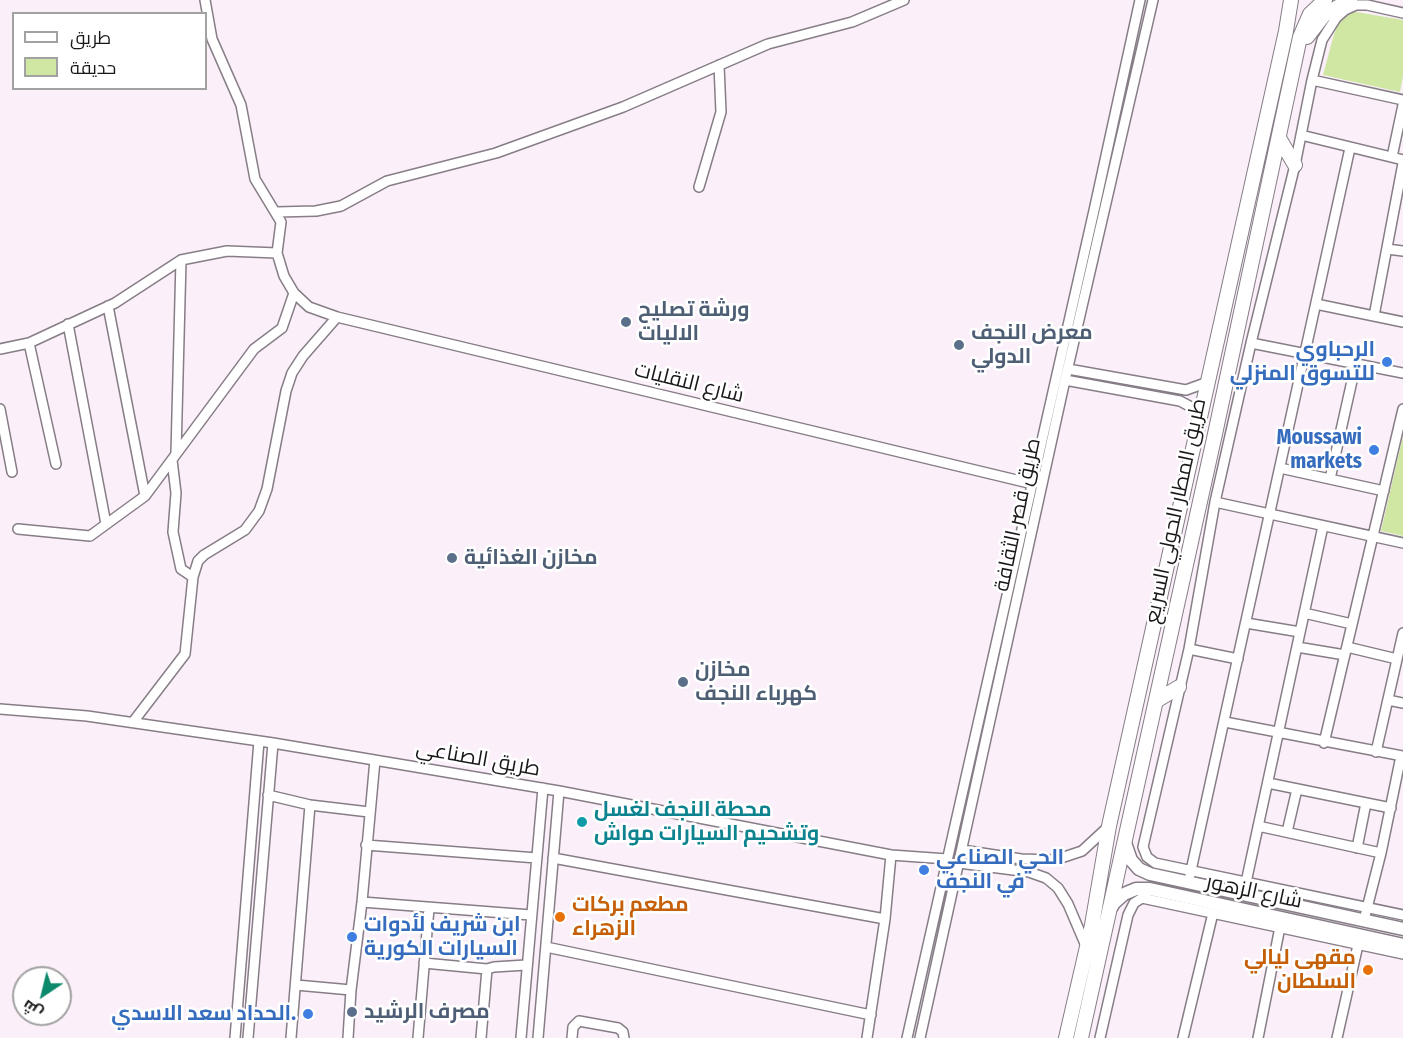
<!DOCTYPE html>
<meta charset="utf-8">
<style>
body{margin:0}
#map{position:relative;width:1403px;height:1038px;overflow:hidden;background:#fbf0fa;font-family:"Fira Sans Condensed",Cairo,sans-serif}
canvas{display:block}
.legend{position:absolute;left:12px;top:12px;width:195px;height:78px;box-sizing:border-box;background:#fff;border:2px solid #a3a2a3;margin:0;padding:8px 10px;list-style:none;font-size:18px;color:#1a171a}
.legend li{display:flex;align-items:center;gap:12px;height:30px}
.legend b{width:30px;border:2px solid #a3a2a3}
.north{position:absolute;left:12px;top:966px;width:60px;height:60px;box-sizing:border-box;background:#fff;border:2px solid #a3a2a3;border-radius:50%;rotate:215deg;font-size:16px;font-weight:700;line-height:24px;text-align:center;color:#1a171a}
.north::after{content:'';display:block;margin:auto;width:21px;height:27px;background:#0c896b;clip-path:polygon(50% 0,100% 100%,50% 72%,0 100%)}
</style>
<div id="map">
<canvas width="1403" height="1038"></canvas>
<ul class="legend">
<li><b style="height:8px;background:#fff"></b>طريق</li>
<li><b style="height:16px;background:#cfe7a3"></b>حديقة</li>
</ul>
<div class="north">ش</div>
</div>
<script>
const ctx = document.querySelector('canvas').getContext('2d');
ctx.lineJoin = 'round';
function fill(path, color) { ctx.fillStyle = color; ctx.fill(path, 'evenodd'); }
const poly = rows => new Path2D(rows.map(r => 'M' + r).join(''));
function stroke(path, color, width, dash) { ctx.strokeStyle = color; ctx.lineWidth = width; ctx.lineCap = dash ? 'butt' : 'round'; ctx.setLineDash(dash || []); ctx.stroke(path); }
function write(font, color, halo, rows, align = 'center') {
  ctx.font = font + ' "Fira Sans Condensed",Cairo,sans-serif'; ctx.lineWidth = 5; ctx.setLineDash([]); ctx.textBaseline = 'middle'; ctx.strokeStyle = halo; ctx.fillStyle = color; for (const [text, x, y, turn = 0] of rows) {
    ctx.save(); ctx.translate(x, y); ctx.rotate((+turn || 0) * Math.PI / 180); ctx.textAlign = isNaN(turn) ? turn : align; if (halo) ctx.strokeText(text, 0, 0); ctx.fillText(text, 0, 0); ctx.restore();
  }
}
fill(poly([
 [1345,10,1403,20,1403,76,1400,92,1323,75,1334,34],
 [1403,436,1403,536,1381,531]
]), '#cfe7a3');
const minor = poly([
 [205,0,212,39,241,105,255,179,281,222,277,253,284,276,294,293,309,307,337,317,1033,484],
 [1403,13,1367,5,1356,5,1345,10,1336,18,1322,40,1312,80,1295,165,1251,343,1215,502,1189,649,1143,847,1147,857,1155,863,1403,915],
 [1312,80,1403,100],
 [1301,135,1403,160],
 [1392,157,1403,105],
 [699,187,721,112,719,65],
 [277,212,316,211,341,206,387,181,496,153,623,107,768,44,852,22,904,0],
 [1387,249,1403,251],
 [1316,304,1403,322],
 [108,306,145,496],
 [1374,316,1403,163],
 [68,324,106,524],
 [29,343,56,464],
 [1251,343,1403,373],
 [0,349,29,343,115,303,181,260,227,251,277,253],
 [1068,369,1186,390,1208,382],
 [1065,380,1180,401,1193,408,1200,419],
 [0,409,12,472],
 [176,453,181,260],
 [172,460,176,493,173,532,181,569,193,577],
 [1280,468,1384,491],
 [1330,479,1356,363],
 [1215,502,1403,543],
 [18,529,90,536,145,496,254,349,282,328,294,293],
 [1304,613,1352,624],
 [1246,623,1300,632],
 [1297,647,1345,655],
 [1347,647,1397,659],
 [1189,649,1238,659],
 [1388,700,1403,703],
 [0,709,87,716,273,743,559,791,891,855,947,859],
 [133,722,185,654,193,577,198,561,204,555,245,530,259,511,267,489,286,391,292,373,303,356,337,317],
 [1225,722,1403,756],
 [1324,743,1403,409],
 [1376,752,1403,633],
 [1268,783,1391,808],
 [268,795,310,805,369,812],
 [1258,826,1381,853],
 [1287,832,1297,789],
 [366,845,537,858],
 [1357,848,1366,803],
 [962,850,1021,859,1055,860,1082,851,1108,827],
 [553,858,885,919],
 [959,863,1029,872,1046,878,1058,888,1068,904,1086,946],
 [1190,875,1350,148],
 [1245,887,1323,526],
 [362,902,531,915],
 [1364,920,1381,853,1401,756],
 [546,947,871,1015],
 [424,963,487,969,494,967,526,965],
 [296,985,351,990],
 [235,1038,259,741],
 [248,1038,273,743],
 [291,1038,310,805],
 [348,1038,351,990,362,902,375,760],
 [418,1038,429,908],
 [481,1038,487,969],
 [521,1038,543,788],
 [538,1038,559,791],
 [572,1038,573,1027,579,1021,618,1028,623,1032,624,1038],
 [867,1038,885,919,891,855],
 [907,1038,1095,206,1140,0],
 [920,1038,1065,380,1153,0],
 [1100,1038,1128,915,1134,903,1142,898,1403,954],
 [1183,1038,1213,913],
 [1258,1038,1280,927],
 [1337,1038,1358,945]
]);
const major = poly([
 [1125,843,1131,860,1139,869,1150,874,1403,929],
 [1109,911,1114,903,1124,894,1136,889,1150,889,1403,945]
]);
const highway = poly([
 [1307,37,1324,15,1350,0],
 [1279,138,1295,165],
 [1156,701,1179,687],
 [1066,1038,1092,925,1109,826,1286,31,1291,0],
 [1081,1038,1215,434,1300,37,1310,14,1325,0]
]);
stroke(minor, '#867d86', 12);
stroke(major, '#867d86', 15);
stroke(highway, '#867d86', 16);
stroke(minor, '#fff', 9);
stroke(major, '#fff', 12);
stroke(highway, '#fff', 14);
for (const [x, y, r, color] of [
 [626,322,6,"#5c6f8a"],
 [959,345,6,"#5c6f8a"],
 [1387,362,6,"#3f7fe0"],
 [1374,450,6,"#3f7fe0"],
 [452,558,6,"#5c6f8a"],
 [683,682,6,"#5c6f8a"],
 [582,822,6,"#0f9aa8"],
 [924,870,6,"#3f7fe0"],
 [560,917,6,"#e8710a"],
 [352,937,6,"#3f7fe0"],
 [1368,970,6,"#e8710a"],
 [352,1012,6,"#5c6f8a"],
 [308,1014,6,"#3f7fe0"]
]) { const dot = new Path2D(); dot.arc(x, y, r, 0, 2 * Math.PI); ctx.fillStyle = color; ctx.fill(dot); stroke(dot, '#fff', 2); }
write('bold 21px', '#4e5e75', '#fff', [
 ["ورشة تصليح",638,310],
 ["الاليات",638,334],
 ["معرض النجف",971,333],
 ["الدولي",971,357],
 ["مخازن الغذائية",464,558],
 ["مخازن",695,670],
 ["كهرباء النجف",695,694],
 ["مصرف الرشيد",364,1012]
], 'left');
write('bold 21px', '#366cbe', '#fff', [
 ["الرحباوي",1375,350],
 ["للتسوق المنزلي",1375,374],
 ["Moussawi",1362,438],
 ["markets",1362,462],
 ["الحي الصناعي",936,858,"left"],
 ["في النجف",936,882,"left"],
 ["ابن شريف لأدوات",364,925,"left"],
 ["السيارات الكورية",364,949,"left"],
 ["الحداد سعد الاسدي.",296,1014]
], 'right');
write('21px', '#1a171a', '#fff', [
 ["شارع النقليات",689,383,14],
 ["طريق المطار الحولي السريع",1176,511,-78],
 ["طريق قصر الثقافة",1018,515,-78],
 ["طريق الصناعي",478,759,10],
 ["شارع الزهور",1254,892,12]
]);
write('bold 21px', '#0d838f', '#fff', [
 ["محطة النجف لغسل",594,810],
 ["وتشحيم السيارات مواش",594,834]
], 'left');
write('bold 21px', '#c56008', '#fff', [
 ["مطعم بركات",572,905],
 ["الزهراء",572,929],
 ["مقهى ليالي",1356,958,"right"],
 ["السلطان",1356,982,"right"]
], 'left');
</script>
